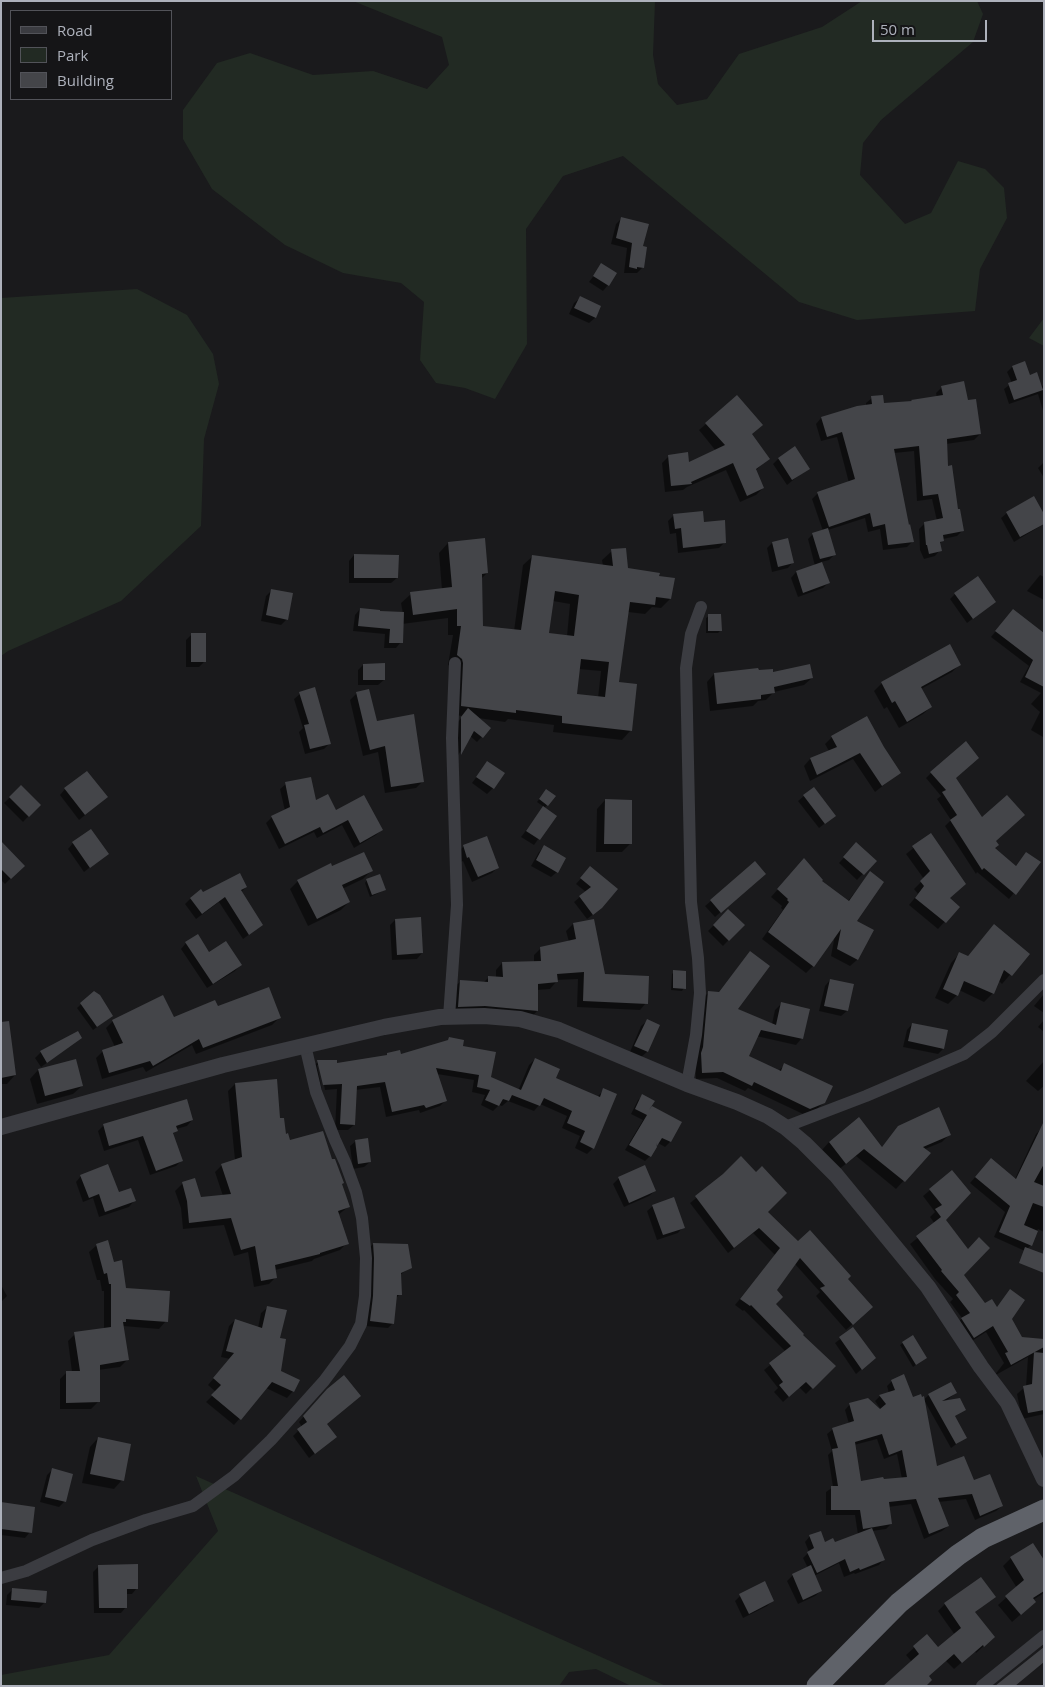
<!DOCTYPE html>
<style>
body{margin:0}
#map{position:relative;width:1045px;height:1687px;overflow:hidden;background:#1a1a1c;font-family:"Open Sans",sans-serif}
canvas{display:block}
.frame{position:absolute;inset:0;border:2px solid #adb1bb;pointer-events:none}
.legend{position:absolute;left:10px;top:10px;width:162px;height:90px;box-sizing:border-box;background:#151517;border:1px solid #525359;margin:0;padding:6px 9px;list-style:none;font-size:15px;color:#adb1bb}
.legend li{display:flex;align-items:center;gap:10px;height:25px}
.legend b{width:25px;border:1px solid #525359}
.scale{position:absolute;left:872px;top:20px;width:115px;height:22px;box-sizing:border-box;border:2px solid #adb1bb;border-top:0;padding-left:6px;font-size:15px;line-height:18px;white-space:nowrap;color:#adb1bb;-webkit-text-stroke:4px #151517;paint-order:stroke}
</style>
<div id="map">
<canvas width="1045" height="1687"></canvas>
<div class="frame"></div>
<ul class="legend">
<li><b style="height:6px;background:#3b3c41"></b>Road</li>
<li><b style="height:14px;background:#222a23"></b>Park</li>
<li><b style="height:14px;background:#444549"></b>Building</li>
</ul>
<div class="scale">50 m</div>
</div>
<script>
const ctx = document.querySelector('canvas').getContext('2d');
ctx.lineJoin = 'round';
function fill(path, color) { ctx.fillStyle = color; ctx.fill(path, 'evenodd'); }
const poly = rows => new Path2D(rows.map(r => 'M' + r).join(''));
function stroke(path, color, width, dash) { ctx.strokeStyle = color; ctx.lineWidth = width; ctx.lineCap = dash ? 'butt' : 'round'; ctx.setLineDash(dash || []); ctx.stroke(path); }
fill(poly([
 [353,1,655,1,653,55,658,84,677,105,707,99,739,54,822,27,862,1,977,1,983,14,973,42,881,120,863,143,860,175,905,224,931,213,958,161,985,169,1004,188,1007,218,980,269,975,311,857,320,799,302,623,156,563,176,526,229,527,344,495,399,465,388,436,383,420,360,424,302,401,283,343,273,285,245,212,189,183,139,183,110,217,63,250,53,313,75,373,71,427,89,449,65,442,37],
 [137,289,187,315,213,354,219,384,204,439,201,526,121,601,8,651,1,656,1,298],
 [1044,318,1044,346,1029,338],
 [196,1476,666,1686,631,1686,596,1669,569,1672,559,1686,1,1686,1,1675,109,1655,218,1531]
]), '#222a23');
fill(poly([
 [622,218,641,247,643,267,637,273,624,273,627,248,611,244,616,224],
 [602,265,608,285,603,291,589,282],
 [580,298,600,307,595,318,589,323,569,314,574,303],
 [1024,362,1029,376,1041,386,1044,385,1044,414,1038,394,1009,404,1004,389,1012,383,1007,372,1012,367],
 [942,387,967,401,980,434,974,440,946,444,947,467,963,530,957,536,943,539,939,545,940,550,935,556,924,559,920,550,919,529,925,523,937,521,932,499,917,501,914,451,894,453,908,526,913,541,907,547,883,550,880,529,868,532,865,518,828,530,834,555,829,560,821,562,828,583,823,588,798,597,791,578,796,572,815,566,808,539,813,534,823,531,812,499,818,493,849,483,837,437,821,441,816,424,821,418,866,406,866,403,872,398,883,405,911,402,937,397,936,393],
 [706,424,750,435,768,459,755,471,763,488,756,495,740,502,726,470,687,487,683,490,665,492,662,463,669,456,688,464,716,451,699,430],
 [778,459,808,468,787,485,773,464],
 [1044,462,1044,478,1038,468],
 [1007,513,1044,524,1014,542,1001,518],
 [674,515,703,523,725,542,719,548,678,553,676,533,670,534,668,521],
 [787,539,793,562,788,568,772,572,767,548,772,543],
 [448,543,487,573,481,579,482,627,514,631,523,565,533,556,603,566,602,560,612,551,626,569,658,577,670,599,661,608,652,607,645,614,628,612,618,683,631,730,622,740,553,732,554,725,508,719,505,722,478,718,490,728,477,742,470,736,457,757,457,723,463,716,453,715,453,668,448,665,453,635,448,635,448,618,402,624,401,642,396,648,384,648,385,634,353,631,355,615,360,609,403,614,401,603,411,594,442,590,439,553],
 [553,601,570,604,567,636,548,635],
 [578,669,601,671,598,698,576,695],
 [354,555,397,578,391,583,349,583,349,561],
 [1040,575,1044,577,1044,600,1027,591],
 [271,591,287,619,281,625,261,621,266,596],
 [955,594,995,602,967,623,950,599],
 [709,616,721,630,718,633,706,633,706,618],
 [1008,616,1042,633,1044,630,1043,737,1031,730,1040,712,1031,704,1041,693,1020,682,1029,666,991,637],
 [192,634,204,662,199,667,186,667,186,640],
 [363,665,384,680,378,685,358,685,358,670],
 [959,665,952,672,921,689,931,707,923,714,899,728,887,707,884,709,874,691,882,683],
 [714,674,772,674,812,678,804,685,774,692,766,700,758,701,753,706,710,711,707,682],
 [357,693,376,722,422,782,416,788,385,793,378,752,363,756,350,700],
 [300,694,329,744,324,749,305,754,299,732,303,728,294,699],
 [867,718,899,773,875,792,853,759,810,781,804,766,810,759,829,751,825,744,832,737],
 [487,763,493,788,487,794,472,783],
 [931,773,955,778,994,841,993,848,1015,867,1026,853,1039,862,1009,899,977,872,976,874,945,826,951,820,937,799,941,796,926,778],
 [286,784,315,802,381,830,376,835,354,848,342,825,317,838,314,832,279,849,266,823,272,817,285,811,280,789],
 [21,787,39,805,23,822,4,803],
 [65,789,100,803,79,820,60,795],
 [544,793,547,805,544,808,555,816,534,845,521,837,544,807,537,802],
 [804,796,828,821,819,828,798,801],
 [605,800,630,844,622,852,596,852,597,809],
 [930,835,949,899,958,907,938,929,909,905,918,894,914,889,924,879,906,854],
 [73,843,107,854,84,872,68,849],
 [1,844,23,866,5,884,1,880],
 [464,846,497,868,492,873,472,882,463,861,461,862,458,852],
 [544,847,557,872,551,877,531,866,539,852],
 [851,850,875,861,857,880,839,863],
 [798,866,848,901,870,873,855,921,873,931,857,960,850,966,831,956,835,935,813,966,806,973,762,939,783,910,781,908,782,906,771,897],
 [332,867,371,871,363,879,342,889,349,902,341,910,308,926,290,889,298,881],
 [590,868,595,913,587,919,574,902,586,892,576,884],
 [759,879,715,917,705,906,711,901],
 [367,880,385,890,370,897,365,883],
 [246,887,241,892,262,925,243,939,219,902,196,919,185,904,190,899,203,894],
 [728,911,743,925,723,946,708,931],
 [395,920,422,953,417,959,392,960,390,925],
 [593,920,604,975,646,1003,640,1010,577,1007,578,979,556,980,556,982,550,989,537,990,537,1011,531,1018,452,1013,453,988,460,982,483,983,489,977,496,978,496,970,502,963,534,962,534,955,541,948,569,942,566,931,573,924],
 [986,935,1028,954,1002,984,998,980,993,993,984,1002,959,990,957,995,948,1004,935,998,951,963,959,954,967,957],
 [186,943,209,954,240,965,235,971,207,988,181,949],
 [750,952,737,1009,772,1024,775,1010,781,1004,802,1038,796,1045,756,1036,748,1057,778,1071,785,1065,824,1102,817,1109,803,1114,748,1088,745,1091,717,1078,696,1079,695,1060,702,999,709,992,718,993],
 [674,972,684,988,682,991,671,990,672,974],
 [830,980,847,1011,841,1016,819,1011,825,986],
 [94,992,108,1019,93,1030,77,1008],
 [1044,994,1044,1013,1034,1006],
 [218,1008,279,1018,272,1025,196,1054,192,1045,146,1072,143,1067,102,1079,96,1058,103,1051,115,1047,106,1028,113,1021,174,1019],
 [1044,1020,1044,1032,1038,1027],
 [647,1021,659,1026,647,1052,641,1057,630,1052,641,1026],
 [912,1024,943,1049,938,1054,903,1047,907,1030],
 [1,1034,15,1075,7,1084,1,1084],
 [81,1038,75,1043,41,1067,35,1058,41,1052],
 [449,1039,461,1047,490,1078,518,1091,529,1065,535,1059,554,1078,597,1097,604,1090,593,1148,587,1154,575,1148,580,1136,562,1128,567,1116,540,1104,534,1111,508,1101,502,1106,499,1105,493,1111,481,1105,485,1095,472,1092,474,1080,437,1074,446,1100,440,1106,420,1113,419,1110,386,1117,380,1087,355,1090,354,1125,348,1130,335,1130,337,1089,325,1090,320,1065,317,1065,322,1090,317,1090,312,1067,318,1062,336,1064,385,1057,387,1055,400,1056,446,1042],
 [1044,1061,1044,1086,1038,1091,1026,1081],
 [38,1070,82,1086,73,1094,37,1104,30,1079],
 [235,1084,279,1120,285,1136,290,1142,331,1161,348,1207,338,1215,347,1243,340,1250,314,1259,312,1261,275,1270,276,1277,269,1284,254,1287,248,1252,234,1256,224,1225,183,1229,181,1208,175,1191,182,1184,195,1180,200,1199,223,1196,215,1172,222,1165,235,1160,228,1091],
 [643,1096,647,1111,670,1142,665,1147,658,1143,650,1156,645,1161,625,1150,643,1120,631,1114,638,1100],
 [192,1120,187,1126,176,1129,176,1131,172,1135,181,1161,176,1166,150,1175,138,1140,104,1151,98,1131,104,1125],
 [899,1128,950,1134,942,1142,925,1149,929,1153,896,1189,856,1156,838,1170,822,1150,829,1142,881,1148],
 [1041,1129,1044,1130,1044,1232,1038,1229,1031,1245,1025,1251,994,1237,1005,1212,970,1183,991,1159,1015,1179,1036,1134],
 [356,1141,370,1162,364,1167,353,1169,350,1146],
 [952,1172,944,1220,962,1275,985,1305,996,1308,1010,1291,1010,1319,1021,1337,1044,1340,1044,1414,1022,1419,1017,1394,1026,1386,1028,1357,994,1376,1004,1363,986,1332,967,1344,955,1326,962,1318,950,1302,953,1299,935,1279,910,1244,935,1224,930,1217,935,1212,923,1196],
 [81,1176,118,1194,134,1201,129,1207,99,1217,93,1198,83,1202,76,1182],
 [724,1176,766,1212,798,1243,846,1279,871,1307,846,1330,816,1296,820,1292,795,1264,775,1290,774,1304,801,1335,834,1366,806,1394,799,1387,783,1402,774,1392,778,1388,764,1370,786,1352,744,1310,743,1311,735,1305,775,1255,753,1233,728,1253,690,1203],
 [619,1178,655,1191,649,1196,624,1207,613,1184],
 [653,1206,683,1227,678,1233,657,1240,647,1211],
 [373,1244,410,1267,400,1275,400,1294,395,1299,393,1323,388,1328,365,1326,368,1249],
 [97,1245,113,1263,125,1289,166,1321,159,1329,123,1326,127,1360,120,1367,98,1370,98,1402,91,1409,60,1409,60,1379,67,1372,72,1372,68,1341,75,1334,104,1329,104,1291,102,1291,100,1280,97,1280,89,1252],
 [1,1285,7,1296,1,1302],
 [268,1307,280,1372,293,1391,287,1398,266,1388,234,1425,206,1402,216,1392,208,1385,230,1359,221,1357,229,1326,235,1320,258,1328,261,1313],
 [853,1329,870,1362,856,1374,835,1343],
 [903,1343,923,1360,913,1367,900,1345],
 [892,1381,912,1399,923,1400,929,1395,956,1393,944,1402,964,1410,954,1417,966,1437,951,1448,924,1400,936,1468,973,1482,1002,1506,996,1511,975,1520,966,1499,938,1502,948,1526,942,1531,924,1539,911,1504,888,1507,891,1524,886,1529,872,1531,884,1559,879,1565,855,1574,854,1573,844,1577,839,1563,814,1576,821,1591,815,1596,798,1604,787,1581,793,1575,808,1568,803,1558,809,1552,805,1542,810,1536,825,1544,835,1544,858,1535,855,1515,826,1515,826,1492,833,1487,828,1455,832,1451,827,1434,833,1429,849,1424,845,1410,850,1404,882,1411,875,1401,880,1396,889,1393,887,1386],
 [877,1439,884,1459,897,1454,902,1479,860,1482,854,1445],
 [322,1396,326,1424,335,1437,309,1458,293,1436,302,1427,299,1422],
 [98,1438,122,1480,114,1489,82,1483,90,1447],
 [52,1470,65,1501,59,1507,40,1502,47,1475],
 [1,1504,30,1532,25,1538,1,1535],
 [1011,1558,1044,1563,1044,1593,1033,1600,1035,1602,1012,1622,998,1605,1017,1588,1003,1566],
 [99,1566,137,1588,132,1594,126,1594,126,1607,121,1613,94,1613,93,1572],
 [13,1589,45,1602,39,1608,6,1605,7,1595],
 [740,1596,773,1600,767,1606,743,1618,735,1601],
 [994,1597,974,1613,986,1644,976,1653,975,1651,954,1669,946,1661,912,1662,906,1655,927,1636,938,1649,955,1635,938,1611,945,1604]
]), '#0007');
fill(poly([
 [621,217,649,224,643,246,647,247,644,268,637,267,637,269,629,267,632,243,616,238],
 [601,263,617,273,609,286,593,276],
 [580,296,601,306,596,318,574,308],
 [1025,361,1030,375,1037,372,1043,390,1014,400,1008,383,1017,380,1012,366],
 [964,381,968,400,976,399,981,434,947,439,948,466,952,465,958,509,960,509,964,531,943,535,944,541,940,542,942,551,929,554,927,545,926,545,924,522,943,518,938,494,923,496,919,446,894,449,909,525,910,524,914,542,888,545,885,524,873,527,870,513,829,527,817,492,855,479,842,432,827,437,821,417,857,406,872,404,871,396,883,395,884,403,912,401,911,400,943,395,941,386],
 [737,395,763,425,752,434,770,459,756,469,764,488,747,496,733,463,691,482,692,484,671,486,668,455,688,452,689,462,725,445,705,423],
 [795,446,810,469,792,480,778,458],
 [1034,496,1044,514,1044,524,1020,537,1006,512],
 [703,511,704,522,725,520,726,543,683,548,681,528,675,529,673,514],
 [828,528,836,555,820,559,812,533],
 [485,538,488,573,482,574,483,626,521,630,532,555,613,566,611,549,626,548,628,568,660,573,659,576,675,578,671,599,656,597,655,605,630,602,619,682,637,684,632,731,562,723,562,716,516,710,516,713,461,706,463,663,462,659,457,655,461,626,457,626,457,609,413,615,410,592,452,587,448,542],
 [555,591,579,595,574,636,549,633],
 [581,659,609,662,605,697,577,694],
 [788,538,794,563,778,567,772,542],
 [354,554,399,555,398,578,354,578],
 [822,562,830,583,803,593,796,571],
 [978,576,996,602,973,619,954,593],
 [271,589,293,593,288,620,266,615],
 [360,608,380,610,380,611,404,612,403,643,389,643,390,629,358,626],
 [1013,609,1044,633,1044,687,1025,677,1033,660,995,631],
 [708,614,721,614,722,631,708,631],
 [191,633,206,633,206,662,191,662],
 [950,644,961,665,921,687,932,707,907,722,895,701,892,703,881,682],
 [385,663,385,680,363,680,363,664],
 [810,664,813,678,774,687,775,693,761,695,761,699,717,704,714,673,758,668,759,670,773,669,773,672],
 [315,687,331,744,310,749,304,725,309,724,299,692],
 [369,689,377,721,414,714,424,782,391,787,385,746,370,750,356,692],
 [468,708,491,728,483,738,474,731,461,755,461,717],
 [867,716,884,747,901,773,882,786,860,753,817,775,810,758,837,747,831,736],
 [966,741,979,758,956,778,982,817,1007,795,1025,815,996,841,999,845,995,848,1016,866,1026,852,1041,862,1016,895,984,868,982,870,950,820,957,815,942,792,946,790,930,772],
 [487,761,505,773,494,789,476,777],
 [87,771,108,797,85,815,64,788],
 [311,777,316,800,328,794,336,810,364,795,383,830,360,843,348,820,323,833,320,827,285,844,271,816,290,807,285,782],
 [21,785,41,805,29,817,9,797],
 [814,787,836,816,825,824,803,795],
 [546,789,556,796,548,806,539,799],
 [605,799,632,800,632,844,604,844],
 [543,806,557,816,540,840,526,831],
 [91,829,109,854,90,868,72,842],
 [931,833,966,884,950,898,960,907,946,923,915,898,924,886,920,881,930,871,912,846],
 [487,836,499,868,478,877,469,857,467,858,463,845],
 [1,841,25,866,11,879,1,869],
 [856,842,877,861,864,875,843,857],
 [544,845,566,858,558,873,536,860],
 [364,852,373,871,342,885,350,902,317,919,297,880,331,863,332,866],
 [804,858,823,880,822,881,849,901,870,871,884,882,857,921,874,930,858,960,837,949,841,929,814,967,768,932,789,902,787,900,788,899,777,889],
 [755,861,766,874,721,913,710,900],
 [590,866,618,889,602,908,593,915,579,896,591,887,580,878],
 [240,873,247,887,241,890,263,925,249,935,225,897,202,914,190,898,201,889,203,892],
 [380,874,386,890,372,895,366,879],
 [728,909,745,925,729,941,713,925],
 [421,917,423,953,397,955,395,919],
 [594,919,605,974,649,976,648,1004,583,1001,584,972,557,974,558,982,538,984,538,1011,485,1006,458,1007,460,980,488,982,488,976,503,977,502,962,541,961,540,947,576,939,573,923],
 [994,924,1030,954,1012,976,1004,970,994,994,964,981,958,996,943,989,959,952,968,956],
 [198,934,209,952,226,941,242,965,213,984,185,942],
 [750,951,770,966,738,1009,776,1025,781,1002,810,1009,803,1039,761,1030,749,1056,781,1071,784,1063,833,1086,825,1103,810,1109,754,1082,752,1086,723,1072,702,1073,701,1053,703,1047,708,991,719,992],
 [673,970,686,971,686,989,673,988],
 [830,979,854,984,848,1011,824,1006],
 [269,987,281,1018,203,1048,199,1039,153,1066,150,1061,109,1073,102,1050,123,1043,112,1020,163,995,174,1017,215,1000,218,1006],
 [94,991,100,995,113,1016,97,1027,80,1003],
 [647,1019,660,1025,648,1052,634,1046],
 [9,1021,16,1075,1,1078,1,1022],
 [912,1023,948,1030,944,1049,908,1041],
 [78,1031,82,1038,47,1063,40,1051],
 [449,1037,464,1040,463,1046,496,1052,491,1077,521,1090,535,1058,560,1069,556,1078,600,1097,603,1088,617,1094,594,1149,580,1142,585,1131,567,1123,572,1111,544,1098,540,1106,512,1095,509,1101,503,1099,499,1106,485,1100,490,1090,477,1087,479,1075,436,1068,447,1101,426,1108,424,1105,392,1112,385,1082,357,1086,355,1125,340,1124,342,1084,323,1085,317,1060,337,1060,337,1063,387,1055,387,1053,400,1050,401,1054,448,1040],
 [76,1059,83,1086,45,1096,38,1069],
 [277,1079,280,1118,284,1118,286,1134,288,1133,290,1140,323,1131,332,1159,335,1159,344,1183,342,1184,350,1207,338,1211,349,1244,320,1253,320,1254,275,1265,277,1278,261,1281,255,1246,241,1250,231,1218,189,1223,187,1201,182,1182,195,1178,201,1197,231,1194,221,1164,242,1157,235,1083],
 [642,1094,655,1101,649,1110,652,1106,682,1122,671,1142,662,1138,657,1146,656,1143,657,1147,651,1157,629,1145,647,1115,635,1109],
 [187,1099,193,1120,176,1126,178,1131,173,1133,183,1161,156,1171,143,1136,109,1146,103,1124],
 [939,1107,951,1135,923,1147,931,1153,905,1182,864,1149,846,1164,829,1142,859,1117,882,1147,898,1126],
 [1044,1121,1044,1164,1034,1182,1044,1186,1044,1207,1033,1203,1024,1225,1038,1231,1032,1246,999,1232,1010,1206,975,1177,991,1158,1016,1179],
 [368,1138,371,1162,358,1164,355,1140],
 [741,1156,756,1172,762,1166,787,1193,768,1212,798,1241,810,1230,851,1276,848,1279,873,1307,853,1325,820,1288,825,1286,800,1258,777,1290,783,1297,776,1304,804,1334,803,1335,836,1366,813,1389,806,1382,789,1397,779,1385,783,1382,769,1363,791,1346,751,1305,750,1306,740,1299,780,1248,759,1228,734,1248,695,1196,723,1174],
 [108,1164,119,1192,131,1188,136,1201,105,1212,99,1194,89,1198,80,1175],
 [645,1165,656,1191,629,1203,618,1177],
 [952,1170,971,1193,946,1220,968,1249,979,1237,990,1248,964,1275,985,1303,992,1299,997,1307,1010,1289,1025,1300,1012,1319,1022,1337,1044,1339,1044,1347,1011,1365,1005,1353,1008,1352,993,1326,974,1338,961,1318,970,1313,956,1295,959,1292,941,1271,942,1270,916,1236,941,1217,935,1209,942,1205,929,1189],
 [674,1197,685,1228,663,1235,652,1205],
 [108,1240,114,1262,122,1260,126,1288,170,1291,168,1322,126,1319,126,1322,123,1322,129,1360,100,1365,100,1402,66,1403,66,1371,80,1371,74,1332,111,1327,111,1284,109,1284,107,1273,104,1274,96,1244],
 [373,1243,408,1244,412,1268,401,1273,402,1295,397,1295,394,1324,370,1321,373,1296,374,1258],
 [1025,1247,1044,1254,1044,1273,1019,1263],
 [267,1306,287,1310,280,1338,286,1339,281,1371,300,1380,294,1392,272,1382,241,1420,211,1395,221,1385,213,1378,234,1353,226,1351,235,1319,262,1328],
 [853,1327,876,1358,862,1370,839,1337],
 [913,1335,927,1358,916,1365,902,1342],
 [1034,1352,1044,1353,1044,1410,1028,1413,1023,1386,1032,1384],
 [904,1374,913,1397,921,1394,922,1397,924,1396,937,1466,964,1456,974,1480,990,1474,1003,1506,980,1516,972,1494,938,1498,949,1526,929,1534,916,1499,889,1502,892,1524,863,1529,860,1510,831,1510,831,1486,838,1486,832,1449,838,1448,832,1428,854,1421,849,1403,868,1398,880,1409,886,1404,879,1395,895,1390,891,1380],
 [882,1434,889,1455,902,1450,907,1477,884,1479,883,1477,861,1481,855,1442],
 [344,1375,361,1396,327,1424,337,1437,315,1454,297,1429,307,1422,303,1416,327,1389],
 [951,1382,957,1393,942,1401,960,1398,966,1410,955,1416,967,1438,956,1444,928,1394],
 [98,1437,131,1444,124,1481,90,1474],
 [52,1468,73,1474,66,1502,45,1497],
 [1,1502,35,1507,32,1533,1,1529],
 [872,1528,885,1560,860,1570,859,1568,850,1572,845,1559,817,1573,807,1552,814,1548,809,1535,821,1531,825,1542,833,1538,835,1542],
 [1033,1543,1044,1560,1044,1591,1033,1598,1036,1602,1021,1615,1005,1596,1024,1580,1010,1557],
 [138,1564,138,1589,127,1589,127,1608,99,1608,98,1565],
 [811,1565,822,1591,803,1600,792,1574],
 [981,1577,996,1597,975,1612,995,1637,984,1647,983,1645,962,1663,954,1654,929,1676,932,1680,926,1686,883,1686,919,1654,913,1646,927,1634,938,1647,961,1628,944,1603],
 [765,1581,774,1601,749,1614,739,1594],
 [12,1588,47,1591,46,1603,11,1600],
 [1044,1647,1044,1662,1015,1686,995,1686]
]), '#444549');
stroke(poly([
 [449,1017,457,905,452,738,455,663],
 [687,1084,696,1035,700,993,698,958,691,902,686,668,691,634,701,607],
 [785,1127,866,1096,964,1054,992,1032,1044,980],
 [1,1578,26,1571,92,1540,146,1520,193,1506,234,1476,271,1440,324,1381,350,1346,361,1324,365,1296,366,1258,362,1218,356,1192,345,1162,335,1140,316,1092,305,1045],
 [982,1686,1044,1636]
]), '#3b3c41', 12);
stroke(poly([
 [1,1127,223,1065,384,1027,440,1017,484,1016,520,1019,559,1030,687,1084,737,1102,768,1116,785,1127,804,1143,836,1175,928,1287,981,1367,1008,1403,1044,1479]
]), '#3b3c41', 16);
stroke(poly([
 [817,1686,899,1603,958,1555,983,1538,1044,1510]
]), '#5f6269', 21);
</script>
